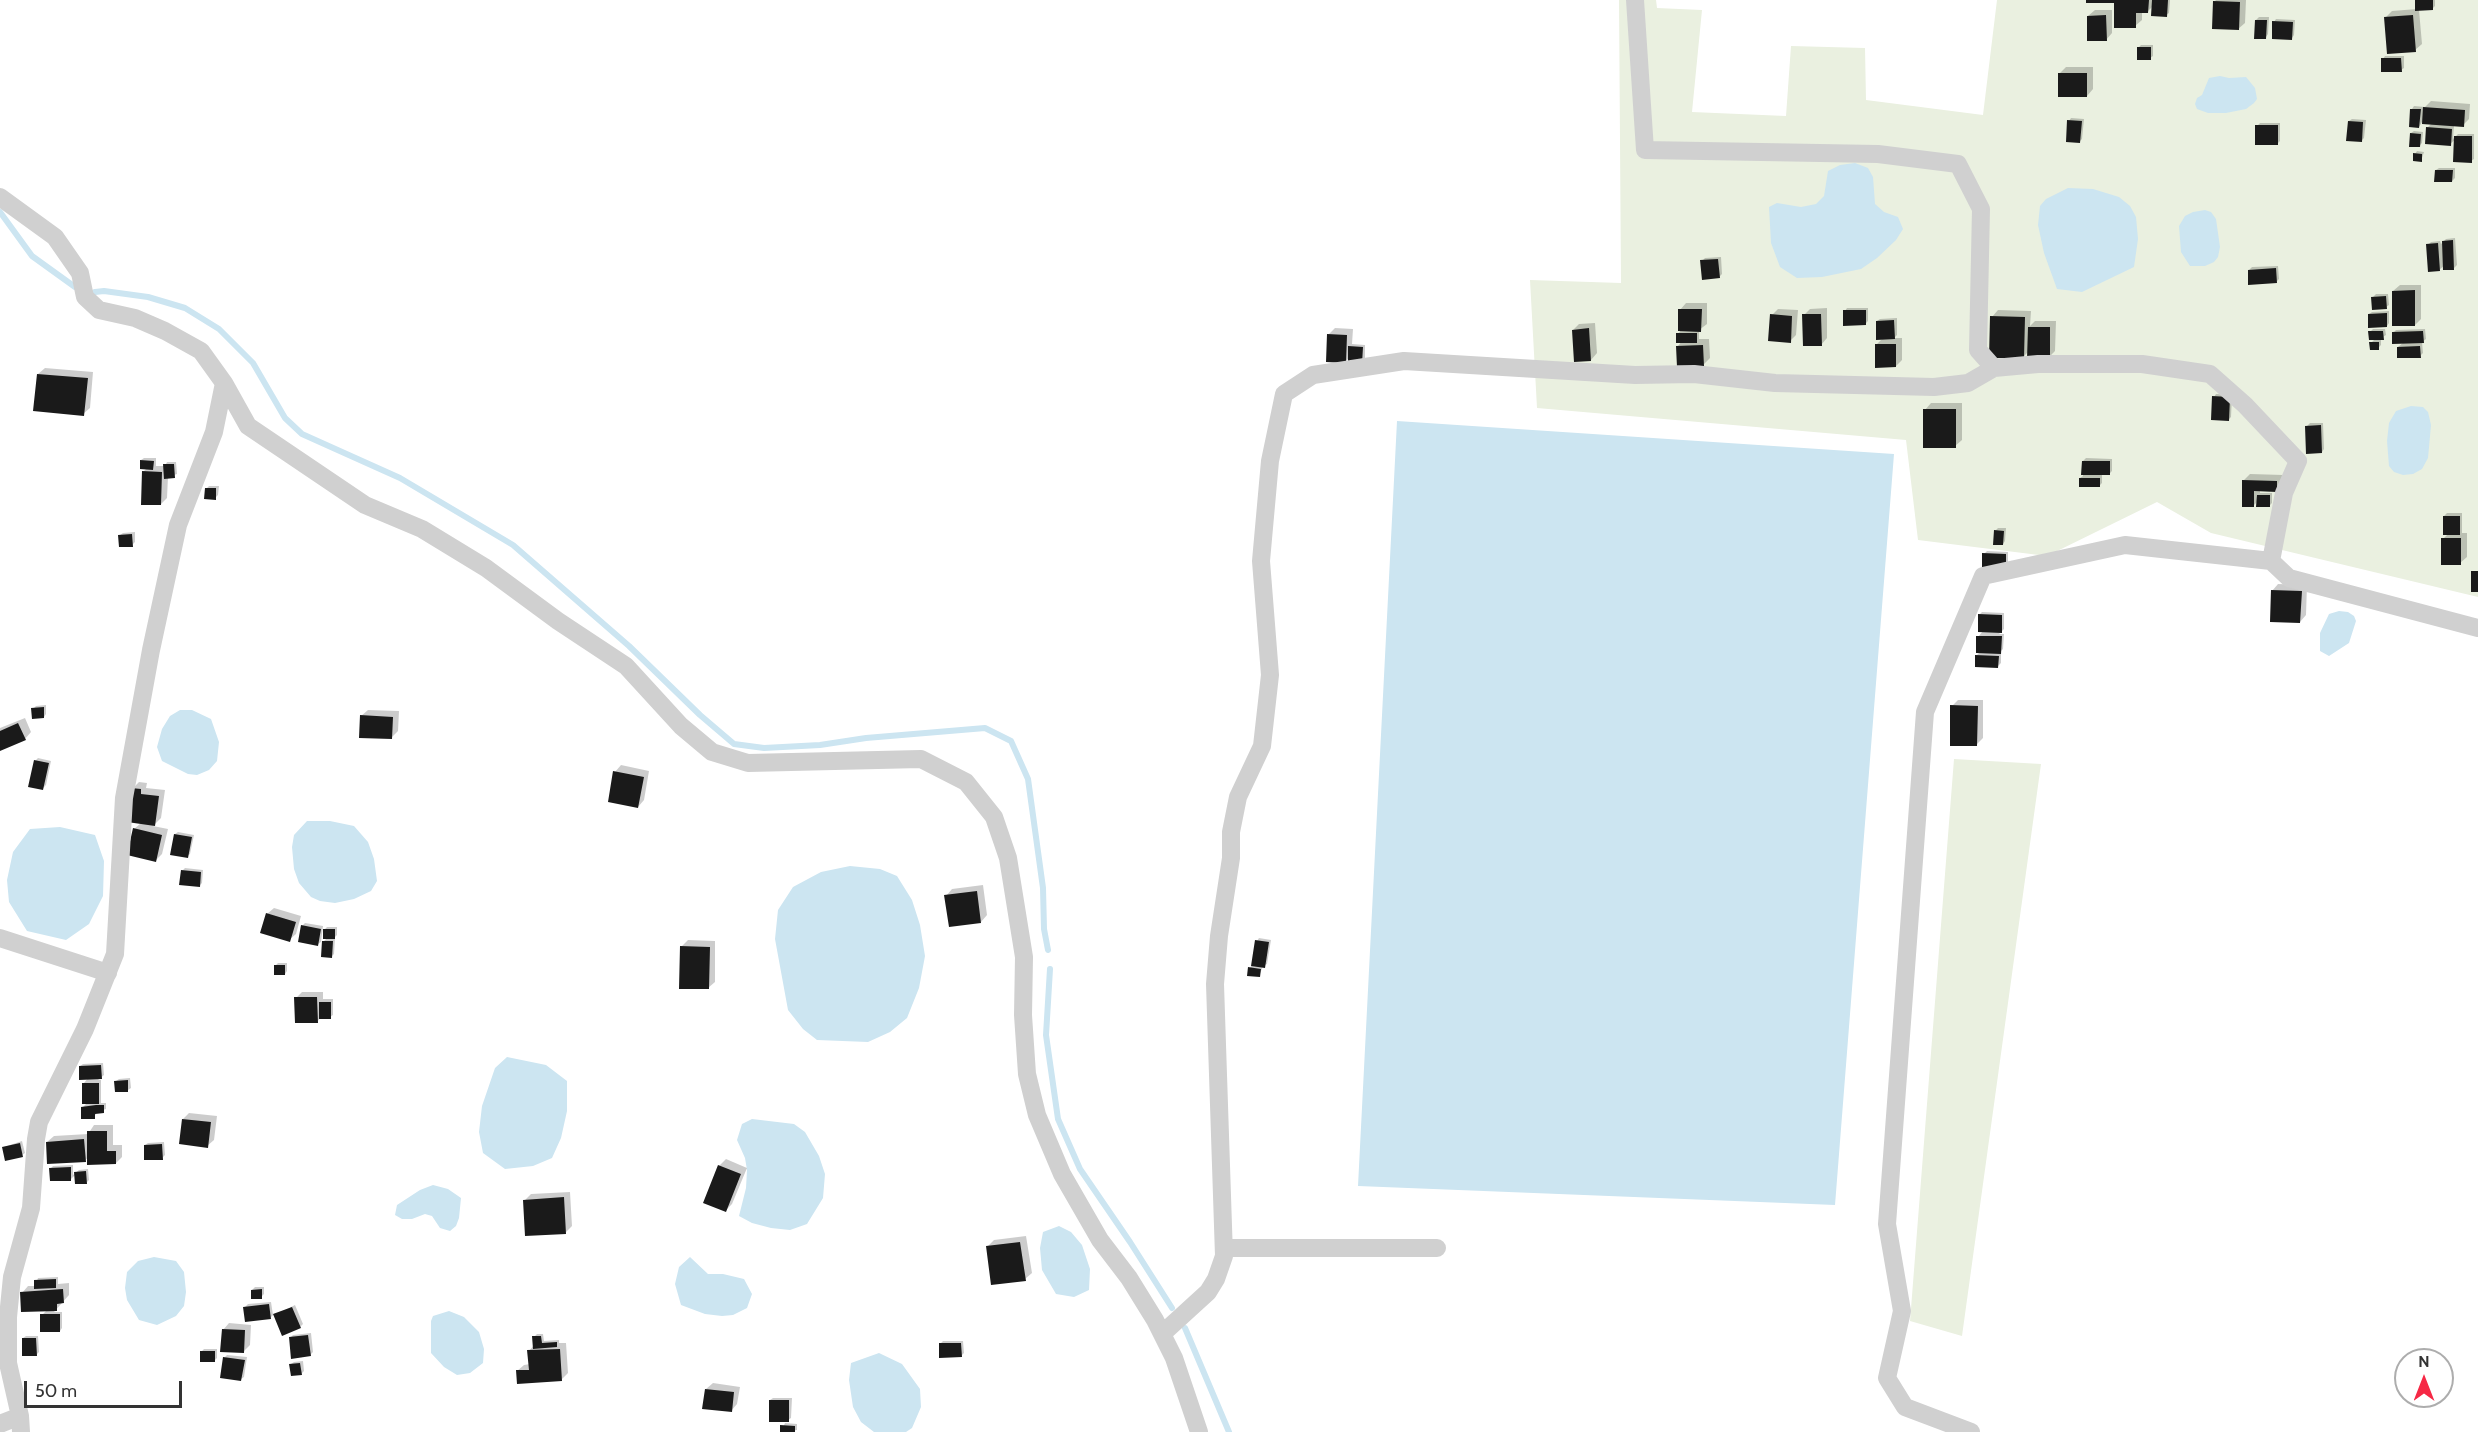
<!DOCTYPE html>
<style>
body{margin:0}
#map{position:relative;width:2478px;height:1432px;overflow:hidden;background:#fff;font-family:Cabin,sans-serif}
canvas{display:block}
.north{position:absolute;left:2394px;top:1348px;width:60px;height:60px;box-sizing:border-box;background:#fff;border:2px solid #adadad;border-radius:50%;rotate:0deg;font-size:16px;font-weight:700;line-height:24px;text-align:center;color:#333}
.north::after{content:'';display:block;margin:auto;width:21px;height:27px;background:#f62845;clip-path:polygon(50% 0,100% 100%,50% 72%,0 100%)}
.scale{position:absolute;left:24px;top:1381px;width:158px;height:27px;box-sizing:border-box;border:3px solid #333;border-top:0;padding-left:8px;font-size:18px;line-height:21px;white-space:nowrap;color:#333;-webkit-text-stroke:4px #fff;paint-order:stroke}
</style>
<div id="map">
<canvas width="2478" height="1432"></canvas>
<div class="north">N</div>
<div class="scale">50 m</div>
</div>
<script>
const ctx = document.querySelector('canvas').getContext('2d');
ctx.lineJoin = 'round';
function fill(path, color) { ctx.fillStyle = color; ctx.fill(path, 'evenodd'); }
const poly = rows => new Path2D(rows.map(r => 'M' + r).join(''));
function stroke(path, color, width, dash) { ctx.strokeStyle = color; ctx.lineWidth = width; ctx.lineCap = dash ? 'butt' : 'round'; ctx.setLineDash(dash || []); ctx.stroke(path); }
fill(poly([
 [1619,0,1656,0,1657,8,1702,10,1692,112,1786,116,1791,46,1865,48,1866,100,1983,115,1997,0,2478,0,2478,597,2211,533,2157,502,2047,556,1918,540,1906,440,1537,408,1530,280,1621,283],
 [1954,759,2041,764,1962,1336,1910,1321]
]), '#eaf0e0');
fill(poly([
 [2220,76,2229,78,2246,77,2255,88,2257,99,2254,103,2246,109,2226,113,2208,113,2197,109,2195,104,2197,98,2202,95,2209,78],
 [1855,163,1868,168,1873,177,1875,204,1884,212,1898,217,1903,229,1896,240,1877,258,1861,269,1822,277,1797,278,1780,267,1771,243,1769,207,1777,203,1801,207,1816,204,1824,196,1828,171,1840,165],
 [2068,188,2093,189,2119,197,2130,206,2136,217,2138,239,2134,267,2082,292,2057,289,2044,253,2038,225,2040,206,2046,199],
 [2205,210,2211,212,2216,219,2220,247,2218,257,2214,262,2205,266,2190,266,2181,252,2179,226,2185,216,2193,212],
 [2411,406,2423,407,2428,412,2431,425,2428,458,2422,469,2413,474,2403,475,2394,472,2389,466,2387,441,2389,423,2396,411],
 [1397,421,1894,454,1835,1205,1358,1186],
 [2339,611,2348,612,2354,616,2356,621,2349,643,2329,656,2320,651,2320,633,2329,614],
 [180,710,192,710,211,719,219,742,217,761,209,770,197,775,188,774,162,761,157,747,162,729,170,716],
 [307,821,330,821,354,826,368,842,374,859,377,881,371,891,354,899,335,903,320,901,311,897,299,883,294,869,292,847,294,835],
 [60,827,95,835,104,861,103,896,89,924,66,940,27,931,9,902,7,880,13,852,30,829],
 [850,866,880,869,897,876,912,900,920,925,925,956,919,988,907,1018,890,1032,868,1042,817,1040,803,1029,788,1010,775,939,778,910,793,887,821,872],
 [507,1057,546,1065,567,1081,567,1111,561,1138,552,1158,533,1166,505,1169,483,1153,479,1132,482,1106,495,1068],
 [752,1119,794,1124,805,1132,819,1156,825,1174,823,1198,807,1224,790,1230,771,1228,752,1223,739,1216,746,1188,747,1170,745,1158,737,1140,742,1124],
 [433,1185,448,1189,461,1198,459,1218,456,1226,450,1231,440,1228,432,1216,425,1214,412,1219,402,1219,395,1215,397,1205,420,1190],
 [1059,1226,1071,1232,1082,1245,1090,1269,1089,1290,1074,1297,1056,1294,1042,1270,1040,1248,1043,1232],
 [154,1257,176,1261,184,1272,186,1292,184,1306,176,1316,157,1325,139,1320,127,1300,125,1288,127,1272,138,1261],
 [690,1257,708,1274,723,1274,744,1279,752,1294,747,1308,733,1315,722,1316,705,1314,681,1305,675,1284,679,1267],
 [449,1311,464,1317,479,1332,484,1349,483,1363,470,1373,457,1375,444,1367,431,1353,431,1321,433,1316],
 [879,1353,902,1364,920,1389,921,1407,912,1428,906,1432,874,1432,861,1422,853,1407,849,1380,851,1363]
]), '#cce5f1');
fill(poly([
 [2116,0,2170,0,2169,13,2166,15,2153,6,2148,11,2142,11,2142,20,2135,26],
 [2216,0,2246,0,2245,23,2238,29,2215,1],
 [2416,0,2435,0,2435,6,2432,9,2419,10,2422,44,2415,50,2386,17,2392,11,2417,9],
 [2095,10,2112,10,2112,33,2106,40,2088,16],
 [2259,17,2269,17,2268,34,2266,37,2256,20],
 [2276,19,2295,20,2294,35,2292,38,2274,22],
 [2141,45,2153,45,2153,56,2150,58,2138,48],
 [2385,56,2404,56,2404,68,2401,70,2383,59],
 [2066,67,2093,67,2093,89,2087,96,2059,74],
 [2431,101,2470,104,2469,119,2463,125,2454,125,2453,139,2458,134,2474,134,2474,159,2471,161,2456,139,2450,144,2427,128,2432,123,2422,122,2419,127,2412,109,2414,106,2425,107],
 [2071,118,2084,119,2082,139,2080,141,2069,121],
 [2352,119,2366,120,2364,138,2362,140,2349,121],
 [2260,123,2280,123,2280,141,2278,143,2257,126],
 [2414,131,2423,132,2422,143,2419,146,2411,133],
 [2417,151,2424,152,2421,161,2415,154],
 [2439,168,2455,168,2455,178,2452,181,2436,170],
 [2455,238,2457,265,2454,268,2445,265,2439,270,2428,245,2431,242,2440,241,2441,244,2446,239],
 [1721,257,1722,274,1719,277,1702,261,1705,258],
 [2278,266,2279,279,2276,282,2249,270,2252,267],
 [2400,285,2421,285,2421,319,2415,325,2393,291],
 [2376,294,2388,294,2389,305,2386,307,2373,297],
 [1686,303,1707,303,1707,324,1699,330,1699,339,1709,339,1710,358,1704,364,1678,346,1682,341,1677,334,1680,332,1680,310],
 [1827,308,1827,338,1821,345,1804,315,1810,309],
 [1847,308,1868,308,1868,321,1865,324,1845,311],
 [1778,309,1798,310,1796,335,1790,341,1772,315],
 [1998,310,2031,311,2030,326,2035,321,2056,321,2055,351,2049,357,2029,351,2023,357,1992,317],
 [2389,311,2389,323,2387,326,2369,314,2372,312],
 [1897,318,1897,335,1894,338,1902,338,1902,360,1896,366,1876,345,1883,338,1877,321,1880,319],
 [1595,323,1597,353,1591,360,1573,330,1579,324],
 [1335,328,1353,329,1352,344,1365,345,1365,360,1350,357,1346,361,1328,335],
 [2373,329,2385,329,2386,335,2381,338,2381,345,2378,348,2371,343,2375,339,2370,332],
 [2425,329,2426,339,2422,342,2423,353,2420,356,2398,347,2404,342,2393,333,2396,330],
 [45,368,93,372,90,408,83,414,38,374],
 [2216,394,2232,395,2231,417,2228,420,2214,397],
 [1931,403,1962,403,1962,440,1955,446,1925,410],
 [2310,423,2323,423,2324,449,2322,452,2307,426],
 [144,458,156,458,156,466,165,466,167,462,176,462,177,474,168,477,167,498,161,504,143,472,147,468,141,460],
 [2086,458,2112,459,2112,471,2109,474,2102,474,2102,483,2099,486,2080,478,2083,476,2083,461],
 [2250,474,2283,475,2276,490,2260,490,2260,493,2272,493,2272,503,2269,506,2258,501,2253,506,2243,481],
 [209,486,219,486,218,495,215,498,206,489],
 [2447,513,2462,513,2462,533,2467,533,2467,557,2460,563,2443,539,2448,534,2444,516],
 [1998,528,2006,528,2005,541,2003,544,1995,531],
 [135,532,135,542,132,545,120,535,123,533],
 [1987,551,2008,552,2008,564,1984,554],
 [2278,584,2307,585,2306,615,2300,622,2272,591],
 [1982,612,2004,613,2004,629,1999,634,2004,634,2003,649,2001,651,2001,663,1998,666,1976,656,1980,652,1978,637,1983,631,1979,615],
 [1958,700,1983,700,1983,738,1976,745,1952,706],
 [46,705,46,714,44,717,33,709,36,706],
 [368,710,399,711,398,731,392,737,361,716],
 [25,718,31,732,25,739,0,750,0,728],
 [38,758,51,761,46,785,43,788,35,761],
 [621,765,649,771,644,800,638,807,615,772],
 [139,782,147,783,146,788,165,790,161,818,153,826,168,829,162,854,155,861,134,829,141,823,133,788],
 [178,832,194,835,190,854,187,856,175,834],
 [185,868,203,870,202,883,199,886,182,871],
 [983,885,987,915,981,922,946,896,952,889],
 [274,908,301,916,296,934,289,940,267,914],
 [305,923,323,926,321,942,318,944,302,926],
 [327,927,337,927,337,935,333,939,335,939,334,954,332,956,323,942,328,937,324,930],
 [1259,938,1271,940,1267,964,1263,966,1259,976,1250,968,1253,964,1257,941],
 [688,940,715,941,715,982,708,988,681,947],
 [278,963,287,963,287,971,285,974,275,966],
 [302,992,323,992,323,999,333,999,333,1015,330,1017,321,1017,317,1022,296,998],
 [103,1063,104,1075,98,1080,101,1080,101,1103,106,1103,106,1109,97,1112,94,1117,83,1107,87,1103,84,1083,88,1078,80,1066,83,1064],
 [130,1078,131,1088,128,1090,116,1081,119,1079],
 [189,1113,217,1116,214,1140,207,1146,183,1119],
 [94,1125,113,1125,113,1145,122,1145,122,1157,116,1163,89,1157,85,1160,47,1142,54,1136,88,1134],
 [22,1141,25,1153,22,1155,4,1147],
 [164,1142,165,1155,162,1158,145,1145,148,1143],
 [726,1159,747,1168,732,1204,726,1210,719,1166],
 [73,1165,73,1175,79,1170,88,1169,89,1180,86,1183,76,1174,71,1179,50,1169,53,1166],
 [570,1192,572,1226,565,1233,525,1200,531,1194],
 [1026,1236,1032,1273,1025,1279,987,1247,994,1240],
 [58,1277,58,1284,69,1283,69,1295,54,1312,62,1312,62,1328,60,1331,42,1315,47,1310,22,1293,28,1286,35,1286,38,1278],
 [255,1287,264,1287,264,1294,261,1297,252,1290],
 [271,1302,273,1315,270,1318,245,1307,248,1304],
 [295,1305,303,1324,300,1327,275,1315],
 [229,1323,251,1325,250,1345,243,1352,223,1330],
 [311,1333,313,1352,310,1355,290,1338,293,1335],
 [537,1334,543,1334,544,1341,559,1340,559,1343,566,1343,568,1373,561,1380,517,1371,524,1365,530,1364,529,1351,534,1345,534,1337],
 [26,1336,38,1336,39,1352,36,1355,23,1338],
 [943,1341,963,1341,964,1353,961,1356,940,1344],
 [204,1349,217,1349,217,1358,215,1360,201,1352],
 [227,1355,247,1357,244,1377,241,1379,225,1357],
 [303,1361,304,1371,301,1374,291,1364,294,1362],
 [713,1383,740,1387,737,1404,731,1411,706,1389],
 [773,1398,792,1398,791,1418,788,1420,770,1400],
 [785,1423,797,1424,797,1430,781,1432]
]), '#0003');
stroke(poly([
 [0,212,32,256,75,287],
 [95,292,104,291,148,297,185,308,219,329,253,363,285,418,302,434,400,478,513,545,629,646,700,715,734,744,764,748,820,745,866,738,985,728,1011,741,1028,779,1043,888,1044,929,1048,950],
 [1050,969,1046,1035,1058,1119,1080,1169,1130,1242,1172,1308],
 [1185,1328,1229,1432]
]), '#cce5f1', 6);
fill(poly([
 [2086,0,2149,0,2148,13,2136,13,2136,28,2114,28,2114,3,2086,3],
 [2152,0,2168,0,2167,17,2151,16],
 [2415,0,2433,0,2433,10,2415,11],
 [2213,1,2240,2,2239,30,2212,29],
 [2106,15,2107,41,2087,41,2087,16],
 [2413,15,2416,52,2387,54,2384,17],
 [2255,20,2267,20,2266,39,2254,39],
 [2272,21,2293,22,2292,40,2272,39],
 [2137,47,2151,47,2151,60,2137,60],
 [2381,58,2401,58,2402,72,2381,72],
 [2058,73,2087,73,2087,97,2058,97],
 [2423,107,2465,110,2464,127,2422,124],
 [2410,109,2421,109,2419,128,2409,127],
 [2067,120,2082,121,2080,143,2066,142],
 [2348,121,2363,122,2362,142,2346,141],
 [2255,125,2278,125,2278,145,2255,145],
 [2426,127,2452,129,2451,146,2425,144],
 [2410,133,2421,134,2420,147,2409,147],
 [2454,136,2472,136,2472,163,2453,162],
 [2413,153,2422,154,2422,162,2413,161],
 [2435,170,2453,170,2452,182,2434,182],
 [2453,240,2454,270,2443,270,2442,241],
 [2438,243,2440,271,2428,272,2426,244],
 [1718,259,1720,278,1702,280,1700,260],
 [2276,268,2277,283,2248,285,2248,270],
 [2415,290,2415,326,2392,326,2392,291],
 [2386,296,2387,309,2372,310,2371,297],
 [1678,309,1702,309,1701,332,1678,331],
 [1843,310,1866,310,1866,325,1843,326],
 [2387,313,2387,327,2368,328,2368,314],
 [1770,314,1792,316,1791,343,1768,341],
 [1802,314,1821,314,1822,346,1803,346],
 [1990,316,2025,317,2024,358,1989,358],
 [1894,320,1895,339,1876,340,1876,321],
 [2028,327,2050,327,2050,359,2027,359],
 [1589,328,1591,361,1574,362,1572,330],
 [2368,331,2383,331,2384,340,2369,340],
 [2423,331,2424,343,2392,344,2392,332],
 [1676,333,1697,333,1697,343,1676,343],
 [1327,334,1347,335,1346,363,1326,362],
 [2369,342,2379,342,2379,350,2370,350],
 [1875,344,1896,344,1896,367,1875,368],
 [1703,345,1704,366,1677,367,1676,346],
 [1348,346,1363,347,1362,364,1348,364],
 [2420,346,2421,358,2397,358,2397,347],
 [37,374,88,378,84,416,33,411],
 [2212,396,2230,397,2229,421,2211,420],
 [1923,409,1956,409,1956,448,1923,448],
 [2321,425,2322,453,2306,454,2305,426],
 [140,460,154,461,153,470,140,469],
 [2082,461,2110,461,2110,475,2081,475],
 [163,464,174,464,175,478,164,479],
 [142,471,162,472,161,505,141,505],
 [2079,478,2100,478,2100,487,2079,487],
 [2242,480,2277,481,2277,492,2254,491,2254,507,2242,507],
 [205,488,216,488,216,500,204,499],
 [2257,495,2270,495,2270,507,2256,507],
 [2443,516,2460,516,2460,535,2443,535],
 [1994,530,2004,531,2003,545,1993,545],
 [132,534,133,547,119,547,118,535],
 [2441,538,2461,538,2461,565,2441,565],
 [1982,553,2006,554,2006,568,1982,568],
 [2471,571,2478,571,2478,592,2471,592],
 [2271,590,2302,591,2300,623,2270,622],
 [1978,614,2002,615,2002,633,1978,632],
 [1976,636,2002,636,2001,654,1976,653],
 [1975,655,1999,656,1998,668,1975,667],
 [1950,705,1978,706,1977,746,1950,746],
 [44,707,44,718,32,719,31,708],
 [360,715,393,717,392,739,359,738],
 [18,723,26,740,0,751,0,731],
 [34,760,49,763,43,790,28,787],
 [613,771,644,777,638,808,608,802],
 [131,788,141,789,141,794,159,796,155,826,127,822],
 [133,828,162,835,156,862,127,855],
 [174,834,192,837,188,858,170,855],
 [181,870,201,872,200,887,179,885],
 [977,891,981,923,949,927,944,895],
 [266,913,296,922,290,942,260,933],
 [301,925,321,929,318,946,298,942],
 [323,929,335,929,335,939,323,939],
 [1255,940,1269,942,1265,968,1251,966],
 [322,941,333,941,332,958,321,957],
 [680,946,710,947,709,989,679,989],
 [274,965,285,965,285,975,274,975],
 [1248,967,1261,969,1260,977,1247,976],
 [294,997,317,997,318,1023,295,1023],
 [319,1002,331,1002,331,1019,319,1019],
 [101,1065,102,1079,79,1080,79,1066],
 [128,1080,128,1092,115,1092,114,1081],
 [82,1083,99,1083,99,1104,82,1104],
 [96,1105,104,1105,104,1113,95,1114,95,1119,81,1119,81,1107],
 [182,1119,211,1122,208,1148,179,1144],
 [87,1131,107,1131,107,1151,116,1151,116,1164,87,1165],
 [84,1139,86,1162,47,1164,46,1142],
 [20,1143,23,1157,5,1161,2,1147],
 [162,1144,163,1160,144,1160,144,1145],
 [718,1165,741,1174,726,1212,703,1203],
 [71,1167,71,1181,50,1181,49,1168],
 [86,1171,87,1184,75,1184,74,1172],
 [564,1197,566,1234,525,1236,523,1200],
 [1020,1242,1026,1281,991,1285,986,1246],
 [56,1279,56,1288,34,1289,34,1280],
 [63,1289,64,1303,57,1304,57,1311,21,1312,20,1292],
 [262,1289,262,1299,251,1299,251,1290],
 [269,1304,271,1319,245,1322,243,1307],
 [292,1307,301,1328,282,1336,273,1314],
 [40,1314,60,1314,60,1332,40,1332],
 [222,1329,245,1330,244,1353,220,1352],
 [308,1335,311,1356,291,1359,289,1337],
 [532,1336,541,1336,542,1343,557,1342,557,1347,533,1349],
 [22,1338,36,1338,37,1356,22,1356],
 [939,1343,961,1343,962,1357,939,1358],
 [560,1349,562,1381,517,1384,516,1370,529,1370,527,1350],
 [200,1351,215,1351,215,1362,200,1362],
 [223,1357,245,1360,241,1381,220,1378],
 [300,1363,302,1375,291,1376,289,1364],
 [705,1389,734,1392,732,1412,702,1409],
 [769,1400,789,1400,789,1422,769,1422],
 [780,1425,795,1426,795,1432,780,1432]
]), '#1a1a1a');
stroke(poly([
 [1635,0,1645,150,1878,154,1958,164,1981,209,1978,350,1994,368,2038,364,2142,364,2210,374,2245,405,2298,461,2284,493,2271,561,2289,578,2478,628],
 [0,197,55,237,80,273,85,297,99,310,135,318,165,331,201,351,224,383,248,426,365,505,422,529,486,568,558,621,626,666,681,726,712,752,748,763,921,759,966,782,994,817,1008,858,1024,957,1023,1015,1027,1074,1037,1115,1062,1174,1100,1240,1129,1278,1155,1320,1174,1358,1199,1432],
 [0,938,108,973],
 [1224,1248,1437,1248],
 [1162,1334,1208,1292,1216,1279,1224,1256,1215,984,1219,936,1231,858,1231,832,1238,797,1262,746,1270,675,1261,561,1270,461,1284,394,1313,375,1404,361,1635,375,1694,374,1775,383,1934,387,1968,383,1994,368],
 [0,1424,20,1416],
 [21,1432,20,1416,8,1363,8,1317,12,1277,31,1208,36,1139,39,1122,85,1029,115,954,124,798,151,650,178,525,214,432,224,383],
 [1971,1432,1905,1407,1887,1378,1902,1311,1887,1224,1925,712,1983,576,2125,545,2271,561]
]), '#d0d0d0', 18);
</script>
